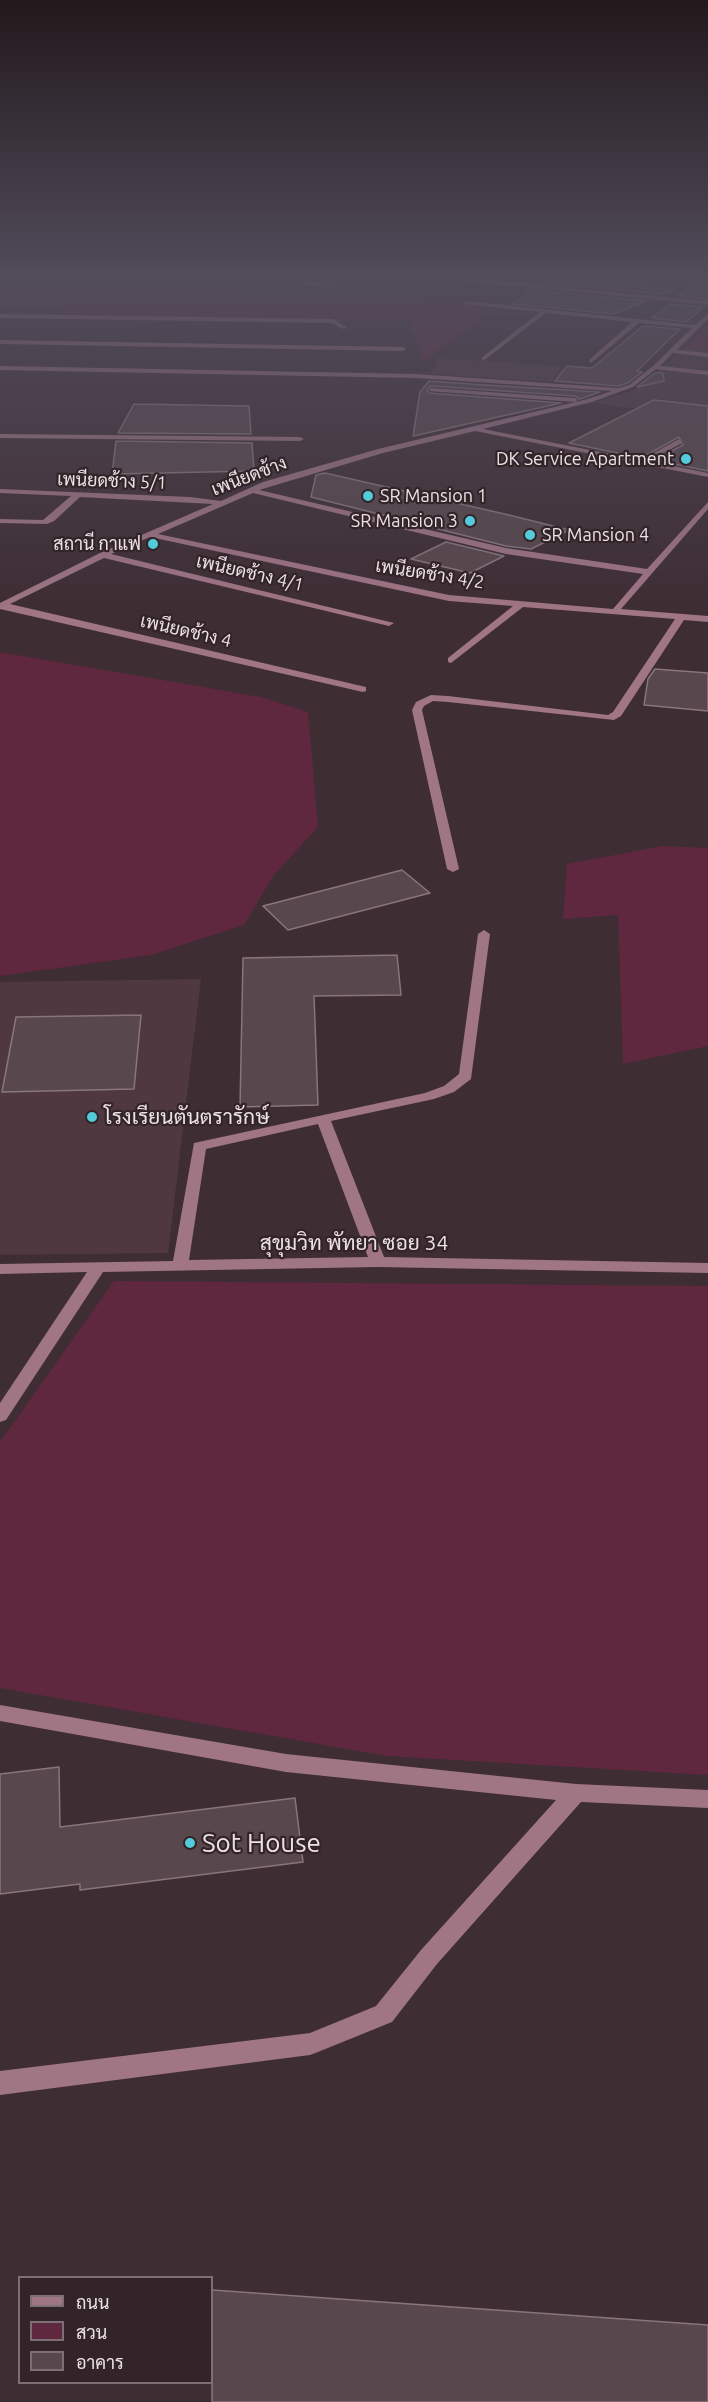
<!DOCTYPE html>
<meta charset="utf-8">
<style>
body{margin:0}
#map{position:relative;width:708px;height:2402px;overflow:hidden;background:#3e2d33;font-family:Ubuntu,Sarabun,sans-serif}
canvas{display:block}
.legend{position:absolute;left:18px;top:2276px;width:195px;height:108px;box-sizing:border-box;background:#332429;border:2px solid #7d7074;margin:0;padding:8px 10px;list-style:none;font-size:18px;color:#ece1e4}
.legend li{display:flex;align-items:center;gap:12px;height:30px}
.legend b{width:30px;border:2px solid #7d7074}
</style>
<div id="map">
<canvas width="708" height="2402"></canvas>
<ul class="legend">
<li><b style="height:8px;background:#a07584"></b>ถนน</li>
<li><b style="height:16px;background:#5f283e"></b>สวน</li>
<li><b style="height:16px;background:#58474c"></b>อาคาร</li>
</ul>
</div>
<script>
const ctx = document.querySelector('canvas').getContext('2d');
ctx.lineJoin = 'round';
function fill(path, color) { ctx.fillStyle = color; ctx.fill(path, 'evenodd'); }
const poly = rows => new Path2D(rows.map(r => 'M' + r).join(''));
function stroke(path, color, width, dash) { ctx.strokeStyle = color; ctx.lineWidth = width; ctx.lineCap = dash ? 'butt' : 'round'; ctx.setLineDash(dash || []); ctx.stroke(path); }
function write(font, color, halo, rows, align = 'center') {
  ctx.font = font + ' Ubuntu,Sarabun,sans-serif'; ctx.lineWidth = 4.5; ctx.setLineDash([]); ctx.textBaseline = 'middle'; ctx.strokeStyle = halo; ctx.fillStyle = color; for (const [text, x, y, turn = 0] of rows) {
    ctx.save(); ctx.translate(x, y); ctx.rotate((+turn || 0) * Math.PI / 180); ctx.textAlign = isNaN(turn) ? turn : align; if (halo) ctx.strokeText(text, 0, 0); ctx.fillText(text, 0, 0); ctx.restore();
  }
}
fill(poly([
 [685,348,708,350,708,417,591,403,633,391],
 [438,358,563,366,552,382,431,374],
 [201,979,168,1253,0,1255,0,982]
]), '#4f3840');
fill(poly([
 [0,289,423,298,424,301,488,306,485,308,496,309,423,361,409,321,66,315,68,309,0,308],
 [708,322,708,350,685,348],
 [0,652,261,697,308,712,318,827,273,876,244,925,151,955,0,976],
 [663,846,708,848,708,1046,623,1064,618,915,563,919,567,864],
 [114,1281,708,1286,708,1775,387,1756,0,1688,0,1442]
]), '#5f283e');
const building = poly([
 [703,276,708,282,708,299,679,296,703,276],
 [547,279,555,279,675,290,663,294,541,283,547,279],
 [531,290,646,301,614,314,512,304,531,290],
 [670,304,703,307,687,322,652,318,670,304],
 [643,326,680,329,637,371,642,372,628,383,618,386,555,381,567,366,592,368,643,326],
 [655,373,663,373,664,381,637,387,655,373],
 [429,381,485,385,600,392,580,399,575,396,431,386,427,390,429,393,561,403,413,436,420,392,429,381],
 [654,400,708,406,708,471,655,460,683,445,679,437,641,458,569,443,654,400],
 [134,404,249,406,251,434,118,433,134,404],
 [116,441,252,443,254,471,112,474,116,441],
 [325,473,509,515,569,530,531,549,506,546,311,497,316,475,325,473],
 [446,542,504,556,470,573,411,559,446,542],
 [655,669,708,673,708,711,644,705,648,679,655,669],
 [402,870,430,893,288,930,263,906,402,870],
 [397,955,401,995,314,996,318,1105,240,1107,243,958,397,955],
 [141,1015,134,1089,2,1092,16,1017,141,1015],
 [59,1767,60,1827,295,1798,303,1862,80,1890,80,1884,0,1894,0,1774,59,1767],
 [212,2290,708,2325,708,2402,212,2402,212,2290]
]);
fill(building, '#58474c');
stroke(building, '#89767c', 1.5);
fill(poly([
 [308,276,314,276,309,283,376,289,303,285,308,276],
 [467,278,708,301,708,305,465,281,467,278],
 [466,301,695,325,708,314,708,319,677,350,708,353,708,357,673,353,660,366,708,371,708,375,656,369,633,387,592,402,483,429,641,460,679,439,682,443,649,461,708,473,708,477,475,431,383,453,259,490,506,548,647,569,708,502,708,509,621,609,708,616,708,622,684,620,621,716,614,720,448,702,433,701,424,706,422,710,459,869,453,872,447,869,412,710,416,702,431,695,448,696,608,715,613,712,675,619,523,607,451,663,448,662,448,658,513,606,449,601,150,537,111,554,394,623,389,626,104,558,10,604,366,687,366,691,363,692,0,609,0,603,100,553,213,504,80,497,54,521,47,524,0,523,0,519,43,520,71,496,0,493,0,489,190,497,221,501,263,482,378,449,588,399,612,391,416,378,0,370,0,366,416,374,618,388,629,385,653,366,692,328,639,323,591,363,589,360,632,322,546,313,483,361,481,358,540,312,464,304,466,301],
 [253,493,506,554,643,574,613,609,449,595,158,534,253,493],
 [0,314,333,319,348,328,343,329,332,323,0,318,0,314],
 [0,340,403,347,406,349,403,351,0,344,0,340],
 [431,388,575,398,578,400,575,402,429,391,431,388],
 [0,434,300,437,304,439,300,441,0,438,0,434],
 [484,930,490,934,471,1079,454,1092,434,1099,331,1121,384,1257,708,1263,708,1273,378,1267,103,1272,6,1420,0,1422,0,1403,87,1272,0,1274,0,1264,173,1261,194,1143,425,1093,444,1086,459,1074,478,934,484,930],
 [318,1124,368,1257,189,1260,206,1149,318,1124],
 [0,1705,286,1754,576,1784,708,1790,708,1808,581,1802,437,1964,392,2022,318,2052,310,2055,0,2095,0,2071,310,2033,376,2006,421,1950,556,1800,286,1772,0,1721,0,1705]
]), '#a07584');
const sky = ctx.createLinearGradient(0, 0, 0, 613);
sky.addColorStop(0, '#22191c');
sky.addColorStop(0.45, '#524c5b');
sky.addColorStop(1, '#524c5b00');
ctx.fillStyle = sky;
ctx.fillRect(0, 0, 708, 613);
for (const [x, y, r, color] of [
 [686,459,6,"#53cbda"],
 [368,496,6,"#53cbda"],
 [470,521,6,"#53cbda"],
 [530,535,6,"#53cbda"],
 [153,544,6,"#53cbda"],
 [92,1117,6,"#53cbda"],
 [190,1843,6,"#53cbda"]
]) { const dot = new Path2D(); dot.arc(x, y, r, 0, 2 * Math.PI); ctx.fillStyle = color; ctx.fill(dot); stroke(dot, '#332429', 2); }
write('18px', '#ece1e4', '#332429', [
 ["DK Service Apartment",674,459],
 ["SR Mansion 1",380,496,"left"],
 ["SR Mansion 3",458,521],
 ["SR Mansion 4",542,535,"left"],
 ["สถานี กาแฟ",141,544]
], 'right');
write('18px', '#ece1e4', '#332429', [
 ["เพนียดช้าง",249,476,-21],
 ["เพนียดช้าง 5/1",112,481,2],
 ["เพนียดช้าง 4/1",250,573,13],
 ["เพนียดช้าง 4/2",430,574,9],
 ["เพนียดช้าง 4",186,631,13]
]);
write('21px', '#ece1e4', '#332429', [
 ["โรงเรียนตันตรารักษ์",104,1117]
], 'left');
write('21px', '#ece1e4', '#332429', [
 ["สุขุมวิท พัทยา ซอย 34",354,1243]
]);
write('26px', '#ece1e4', '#332429', [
 ["Sot House",202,1843]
], 'left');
</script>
